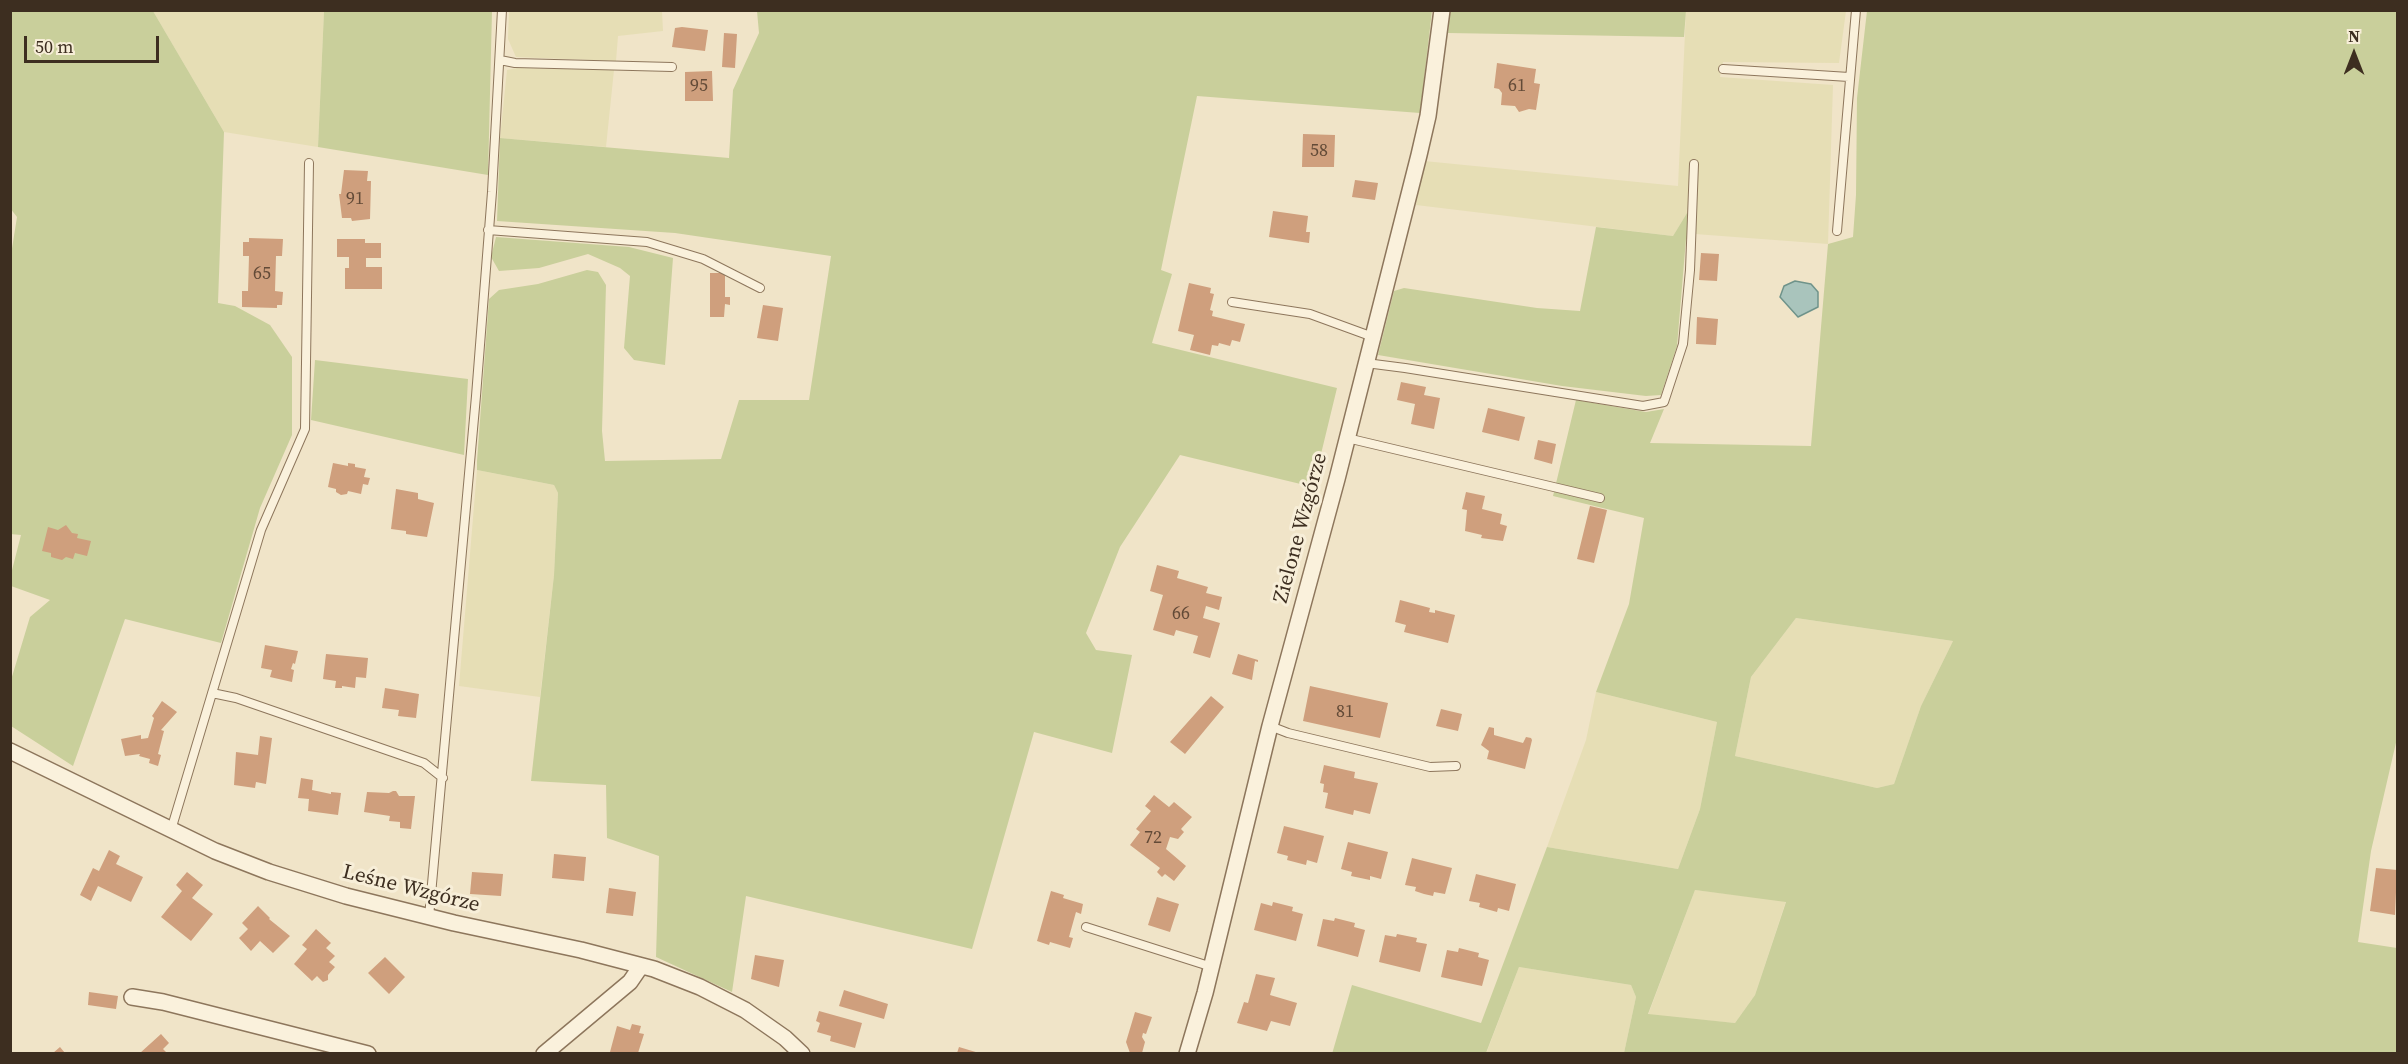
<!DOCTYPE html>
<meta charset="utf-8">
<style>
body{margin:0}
#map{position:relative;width:2408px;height:1064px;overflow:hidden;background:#f0e4c8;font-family:"Source Serif 4",serif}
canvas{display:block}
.frame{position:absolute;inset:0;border:12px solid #3d2e20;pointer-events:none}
.north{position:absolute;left:2324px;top:24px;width:60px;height:60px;-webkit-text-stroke:4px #f7eed8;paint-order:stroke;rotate:0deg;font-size:16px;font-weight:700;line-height:24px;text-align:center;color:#3d2e20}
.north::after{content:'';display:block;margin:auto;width:21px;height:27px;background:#3d2e20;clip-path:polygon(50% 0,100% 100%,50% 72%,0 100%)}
.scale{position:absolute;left:24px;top:36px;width:135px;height:27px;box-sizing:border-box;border:3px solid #3d2e20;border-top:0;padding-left:8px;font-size:18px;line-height:21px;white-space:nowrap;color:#3d2e20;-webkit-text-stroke:4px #f7eed8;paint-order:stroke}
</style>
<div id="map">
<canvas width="2408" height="1064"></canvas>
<div class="frame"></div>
<div class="north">N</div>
<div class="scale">50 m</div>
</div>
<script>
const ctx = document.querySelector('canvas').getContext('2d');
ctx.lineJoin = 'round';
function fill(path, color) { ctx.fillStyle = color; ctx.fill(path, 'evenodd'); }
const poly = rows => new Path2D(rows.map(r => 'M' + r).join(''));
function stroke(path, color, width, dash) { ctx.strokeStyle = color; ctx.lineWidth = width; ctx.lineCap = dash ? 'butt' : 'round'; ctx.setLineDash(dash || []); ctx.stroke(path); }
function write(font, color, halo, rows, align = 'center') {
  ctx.font = font + ' "Source Serif 4",serif'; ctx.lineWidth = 6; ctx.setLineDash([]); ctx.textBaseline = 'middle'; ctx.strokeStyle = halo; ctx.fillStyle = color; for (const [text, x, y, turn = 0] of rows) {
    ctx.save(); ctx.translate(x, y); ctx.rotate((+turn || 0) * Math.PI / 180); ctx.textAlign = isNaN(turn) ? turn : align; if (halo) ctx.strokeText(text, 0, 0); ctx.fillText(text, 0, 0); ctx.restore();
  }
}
fill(poly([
 [153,11,324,11,318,147,224,132],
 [509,11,662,11,663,31,618,36,616,61,516,57,508,39],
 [1686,11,1846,11,1839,63,1723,62,1720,77,1833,85,1828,244,1695,234,1686,208,1687,213,1673,236,1416,205,1424,161,1678,186],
 [517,68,614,70,606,147,500,138,507,70],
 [477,470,554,485,558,493,554,575,540,697,459,686],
 [1796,618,1953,641,1921,706,1894,784,1877,788,1735,756,1751,677],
 [1596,692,1717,722,1700,809,1678,869,1547,847,1586,740],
 [1695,890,1786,901,1755,995,1735,1023,1648,1015],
 [1519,967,1631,985,1636,997,1624,1053,1486,1054]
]), '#e6deb5');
fill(poly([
 [11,11,153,11,224,132,218,303,235,306,270,325,292,357,292,435,260,508,221,643,125,619,73,766,11,726,11,680,30,617,50,600,11,586,11,574,21,535,10,534,10,261,17,217,10,208],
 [324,11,492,11,488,175,318,147],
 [757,11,1432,11,1420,113,1197,96,1161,270,1172,274,1152,343,1337,388,1313,487,1180,455,1120,547,1086,633,1096,650,1132,655,1112,753,1034,732,972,949,746,896,732,992,656,957,659,856,607,838,606,785,531,781,554,575,558,493,554,485,477,470,477,461,489,299,499,290,538,284,587,270,598,272,606,285,602,431,605,461,721,459,739,400,809,400,831,256,675,233,497,221,500,138,729,158,733,90,759,33],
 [1450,11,1450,10,1686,11,1684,37,1448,33],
 [1867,11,2397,11,2398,734,2371,851,2358,942,2397,948,2397,1053,1624,1053,1636,997,1631,985,1519,967,1486,1053,1332,1054,1352,985,1481,1023,1547,847,1678,869,1700,809,1717,722,1596,692,1629,604,1644,518,1553,496,1576,400,1646,412,1664,409,1650,443,1811,446,1828,244,1853,237,1856,195,1857,98],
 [1796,618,1953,641,1921,706,1894,784,1877,788,1735,756,1751,677],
 [1695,890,1786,902,1755,995,1735,1023,1648,1014],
 [1687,213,1695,234,1686,239,1677,346,1661,395,1646,396,1562,386,1378,355,1394,291,1404,288,1537,308,1580,311,1596,227,1673,236],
 [496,237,629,247,673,258,665,365,634,360,624,348,630,276,620,268,588,254,539,268,499,271,491,257],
 [315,360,468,379,464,455,311,420]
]), '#c9cf9b');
const water = poly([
 [1795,281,1811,284,1818,292,1818,307,1798,317,1780,297,1784,286,1795,281]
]);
fill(water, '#a9c4bc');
stroke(water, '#6f938a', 1.5);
fill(poly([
 [682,27,708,30,705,51,672,47,675,28],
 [724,33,737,34,735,68,722,67],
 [1497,63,1536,69,1534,83,1540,84,1536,110,1529,109,1519,112,1515,106,1501,105,1502,93,1499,89,1494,88],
 [712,71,713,101,685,101,685,72],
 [1303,134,1335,135,1334,167,1302,167],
 [344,170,368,171,367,181,371,181,370,219,352,221,351,218,342,218,339,194,341,194],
 [1355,180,1378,183,1375,200,1352,197],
 [1273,211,1308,216,1306,232,1310,232,1309,243,1269,237],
 [249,238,283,239,282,256,276,256,275,291,283,292,282,305,277,305,277,308,242,307,242,291,248,291,249,256,243,256,243,242,249,242],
 [337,239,365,239,365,243,381,243,381,258,366,258,366,267,382,267,382,289,345,289,345,268,349,268,349,257,337,257],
 [1701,253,1719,254,1717,281,1699,280],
 [710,273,725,273,725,297,730,297,730,305,725,304,724,317,710,317],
 [1189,283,1211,288,1210,293,1214,294,1210,310,1213,311,1212,316,1245,324,1240,342,1232,340,1230,346,1219,343,1218,346,1212,345,1210,355,1190,350,1194,335,1178,331],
 [763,305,783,308,778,341,757,338],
 [1697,317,1718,319,1716,345,1696,344],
 [1401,382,1426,387,1424,395,1440,398,1434,429,1411,424,1415,404,1397,400],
 [1488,408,1525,417,1519,441,1482,432],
 [1538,440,1556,444,1552,464,1534,459],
 [333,463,348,466,348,463,355,464,355,467,366,469,364,477,370,478,368,485,363,484,361,494,348,491,347,494,341,495,336,492,336,489,328,487],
 [396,489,418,493,418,499,434,503,427,537,406,534,406,531,391,529],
 [1466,492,1485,496,1482,509,1502,514,1500,524,1507,526,1503,541,1481,538,1482,535,1465,531,1467,510,1462,509],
 [1590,506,1607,510,1594,563,1577,559],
 [66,525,72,533,78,534,77,538,91,541,87,556,75,553,73,559,66,557,62,560,51,557,51,553,42,551,48,527,58,530],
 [1157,565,1179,571,1177,578,1208,587,1206,593,1222,597,1219,610,1206,606,1203,618,1220,623,1210,658,1193,653,1198,636,1176,630,1174,636,1153,630,1163,595,1150,591],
 [1400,600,1430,608,1429,612,1435,613,1435,610,1455,615,1448,643,1404,632,1406,625,1395,622],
 [265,645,298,651,295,664,293,663,291,669,294,670,292,682,270,677,272,670,261,668],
 [326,654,368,658,366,678,356,677,355,688,342,686,342,688,335,688,336,681,323,679],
 [1238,654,1258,660,1258,662,1255,661,1252,680,1232,674],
 [1310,686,1388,703,1380,738,1303,721],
 [385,688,419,694,416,718,398,716,399,710,382,708],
 [1211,696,1224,707,1185,754,1170,742],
 [162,701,177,712,161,730,164,731,158,754,161,755,158,766,149,763,150,759,139,756,140,754,125,756,121,739,141,735,141,739,148,738,154,718,152,716],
 [1441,709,1462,714,1458,731,1436,726],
 [1489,727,1494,728,1494,735,1523,743,1526,737,1531,738,1532,740,1525,769,1487,759,1489,751,1481,745],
 [260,736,272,738,266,784,256,782,255,788,234,785,236,752,258,755],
 [1324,765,1355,772,1354,778,1378,783,1370,814,1354,810,1353,815,1325,808,1328,793,1323,792,1324,784,1320,783],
 [301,778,313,780,312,790,331,794,331,792,341,793,338,815,308,811,309,799,298,798],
 [393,791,396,791,399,796,415,796,411,829,400,828,400,822,389,821,390,816,364,812,367,792,389,793],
 [1154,795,1169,807,1174,802,1192,817,1181,829,1184,832,1178,839,1170,837,1166,849,1186,866,1174,881,1165,874,1162,877,1157,872,1160,868,1130,845,1140,832,1136,829,1151,811,1145,806],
 [1284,826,1324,836,1317,863,1307,860,1306,865,1287,860,1288,856,1277,853],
 [1348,842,1388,852,1381,879,1370,876,1370,880,1351,876,1352,872,1341,869],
 [109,850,120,856,116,864,143,877,131,902,98,886,91,901,80,895,93,868,99,871],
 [554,854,586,857,584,881,552,878],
 [1412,858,1452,868,1445,894,1434,892,1433,896,1424,894,1415,891,1416,887,1405,885],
 [2376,868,2397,870,2395,915,2370,911],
 [187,872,203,885,192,898,213,914,191,941,161,917,182,891,176,885],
 [472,872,503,874,501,896,470,894],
 [1476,874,1516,884,1509,911,1498,908,1497,912,1479,907,1480,903,1469,901],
 [609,888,636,892,633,916,606,913],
 [1051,891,1064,895,1063,898,1083,904,1081,914,1076,912,1069,937,1073,938,1070,948,1050,942,1049,945,1037,941],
 [1157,897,1179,904,1170,932,1148,925],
 [1273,902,1293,907,1292,911,1303,914,1296,941,1254,930,1261,903,1272,906],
 [258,906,270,918,269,919,290,936,273,953,260,941,251,951,239,938,248,929,242,923],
 [1335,918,1355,923,1354,927,1365,930,1358,957,1317,946,1323,919,1334,921],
 [316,929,331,943,326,948,335,956,329,962,335,967,328,975,328,980,323,982,317,976,312,981,294,964,307,949,302,945],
 [1397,934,1417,938,1416,942,1427,944,1420,972,1379,962,1385,935,1396,937],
 [1459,948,1479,953,1478,957,1489,960,1482,986,1441,977,1447,950,1458,952],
 [755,955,784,960,779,987,751,979],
 [385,957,405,977,389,994,368,973],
 [1256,974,1275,978,1270,995,1297,1003,1290,1026,1271,1021,1267,1031,1237,1023,1244,1002,1248,1003],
 [844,990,888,1004,884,1019,839,1006],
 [89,992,118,996,116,1009,88,1005],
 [819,1011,862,1023,855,1048,830,1041,831,1036,817,1032,820,1023,816,1021],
 [1135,1012,1152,1017,1146,1034,1143,1033,1142,1037,1145,1042,1142,1053,1130,1053,1126,1042],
 [632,1024,641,1026,639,1033,644,1034,638,1053,610,1052,617,1026,630,1030],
 [161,1034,169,1043,163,1049,167,1053,140,1053],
 [60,1047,65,1053,53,1053],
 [959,1047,979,1053,957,1053]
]), '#cf9f7d');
const service = poly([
 [500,60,515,63,672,67],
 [1723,69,1849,77],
 [488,230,647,242,703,259,760,288],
 [1837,231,1856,10],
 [1232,302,1310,314,1373,337],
 [1366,363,1405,368,1643,406,1664,402,1683,344,1690,270,1694,164],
 [1347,438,1600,498],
 [212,693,236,698,424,763,443,778],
 [1270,726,1288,733,1430,767,1456,766],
 [171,830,261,530,305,429,309,163],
 [429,917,476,396,492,192,502,10],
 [1086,927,1212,967]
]);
const minor = poly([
 [10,751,215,851,269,872,346,896,454,923,581,950,654,969,700,987,745,1010,785,1038,802,1054],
 [132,997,163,1002,368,1054],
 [544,1054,630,982,641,966],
 [1187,1054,1205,993,1270,726,1337,479,1419,155,1428,116,1442,10]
]);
stroke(service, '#8d765c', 10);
stroke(minor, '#8d765c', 18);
stroke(service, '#faf1dc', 8);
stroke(minor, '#faf1dc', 15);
write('18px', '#624a37', null, [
 ["95",699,86],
 ["61",1517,86],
 ["58",1319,151],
 ["91",355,199],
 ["65",262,274],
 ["66",1181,614],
 ["81",1345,712],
 ["72",1153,838]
]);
write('21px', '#3d2e20', '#f7eed8', [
 ["Zielone Wzgórze",1301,528,-75],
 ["Leśne Wzgórze",411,889,14]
]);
</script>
